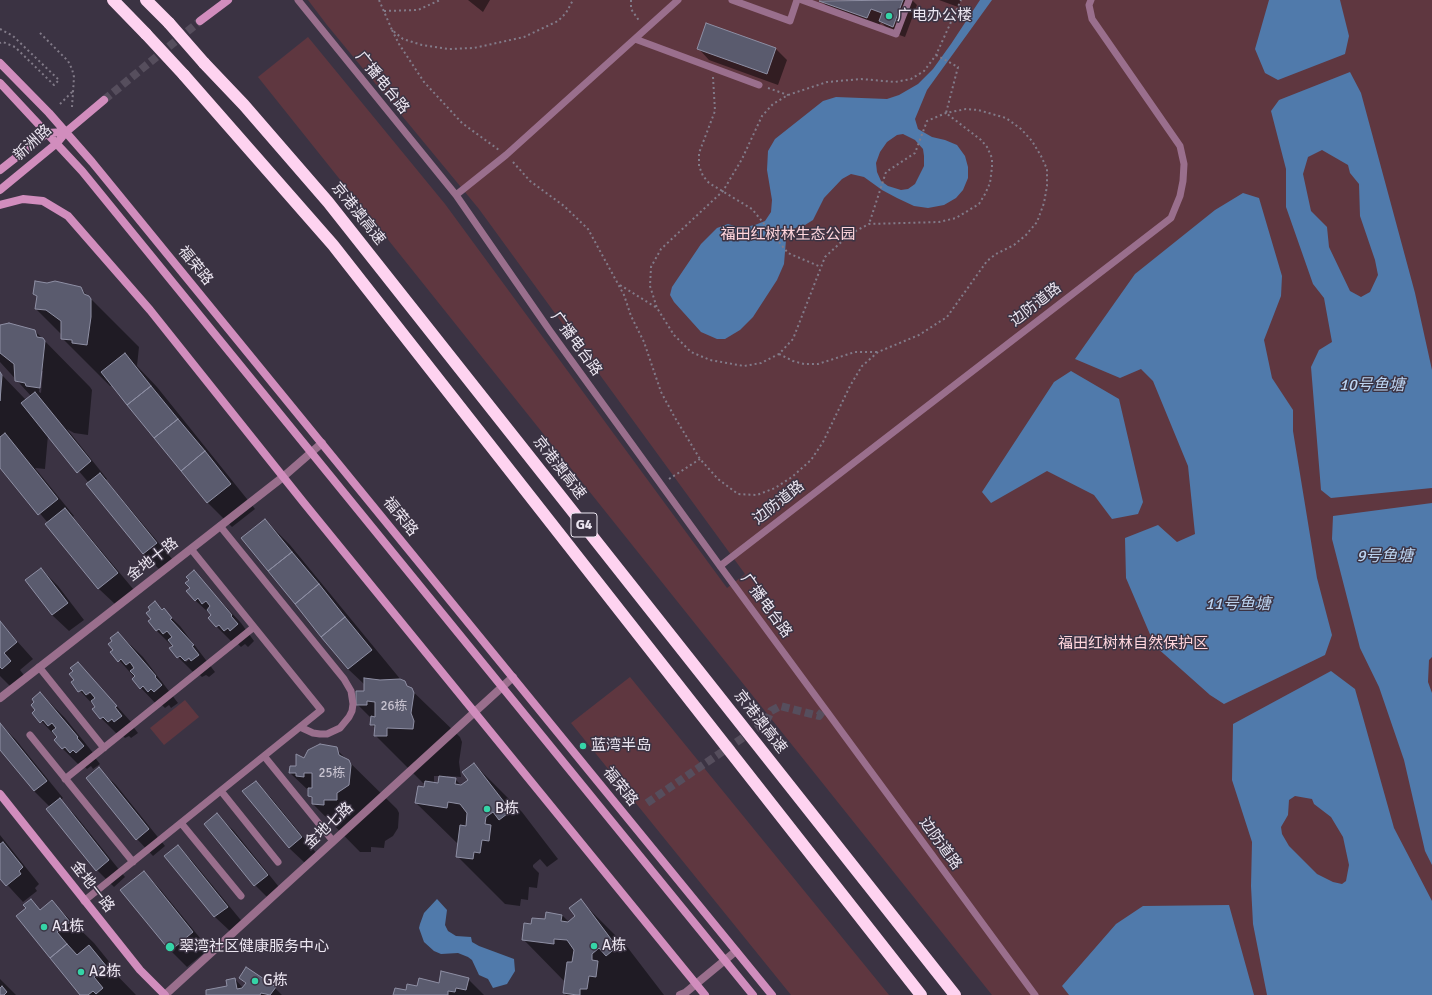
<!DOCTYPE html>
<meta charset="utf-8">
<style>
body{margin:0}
canvas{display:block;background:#3b3343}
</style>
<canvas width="1432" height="995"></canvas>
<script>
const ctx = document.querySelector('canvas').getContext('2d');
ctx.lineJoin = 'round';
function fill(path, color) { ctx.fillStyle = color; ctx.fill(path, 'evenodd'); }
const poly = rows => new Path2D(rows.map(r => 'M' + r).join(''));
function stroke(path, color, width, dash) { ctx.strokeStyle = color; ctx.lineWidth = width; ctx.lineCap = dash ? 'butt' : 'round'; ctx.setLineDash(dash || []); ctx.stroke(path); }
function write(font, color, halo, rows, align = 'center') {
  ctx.font = font + ' Signika,"Noto Sans SC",sans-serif'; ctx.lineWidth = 3; ctx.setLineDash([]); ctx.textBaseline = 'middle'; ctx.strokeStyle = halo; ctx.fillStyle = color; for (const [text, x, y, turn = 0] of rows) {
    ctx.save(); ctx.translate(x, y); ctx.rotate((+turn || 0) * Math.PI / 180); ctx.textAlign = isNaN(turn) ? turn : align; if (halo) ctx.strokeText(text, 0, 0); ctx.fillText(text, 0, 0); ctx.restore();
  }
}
fill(poly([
 [308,0,1432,0,1432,995,992,995,258,77,308,37,445,204,727,588,745,574,479,209,327,25],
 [630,677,889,995,791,995,571,723],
 [185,700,199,717,164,745,150,728]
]), '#5f3740');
fill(poly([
 [980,0,992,0,927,90,915,119,918,129,932,137,945,140,957,145,965,156,968,167,968,178,963,190,956,198,944,205,928,208,914,206,897,198,882,190,864,177,851,174,842,179,824,198,813,220,805,225,797,227,791,232,786,240,784,264,777,280,753,317,740,330,725,339,717,339,701,332,674,302,670,295,672,287,701,244,717,228,728,224,741,228,755,225,765,221,771,212,772,200,767,170,768,151,775,139,823,101,836,97,887,99,899,95,918,84,933,69,951,44],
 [903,134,915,140,923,149,924,156,924,166,915,184,908,189,901,190,888,186,881,181,877,172,876,163,880,152,887,142,897,135],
 [1269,0,1340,0,1349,36,1345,54,1278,80,1265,73,1255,49],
 [1350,72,1361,93,1415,293,1432,370,1432,488,1331,498,1321,490,1311,367,1319,350,1332,342,1324,298,1313,284,1286,207,1286,169,1271,111,1279,100],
 [1322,150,1348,165,1350,173,1359,184,1360,216,1375,260,1378,275,1370,292,1361,297,1350,291,1329,247,1327,227,1311,211,1303,174,1308,157],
 [1243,193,1259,198,1282,276,1281,296,1264,340,1272,378,1293,410,1293,431,1317,578,1332,635,1325,655,1224,704,1210,695,1155,646,1126,578,1125,538,1158,525,1177,542,1195,534,1188,466,1153,381,1141,369,1120,378,1075,359,1135,274,1215,210],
 [1071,371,1119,399,1143,502,1138,514,1112,519,1094,495,1047,471,991,503,982,492,1054,382],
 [1432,503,1432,657,1429,660,1428,682,1432,693,1432,865,1425,851,1404,760,1379,687,1360,648,1332,539,1333,516],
 [1331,671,1355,689,1394,828,1432,901,1432,995,1267,995,1253,924,1251,886,1252,842,1232,780,1233,724],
 [1295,796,1312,799,1314,804,1331,817,1343,837,1349,865,1346,881,1342,884,1333,882,1317,874,1289,846,1282,834,1281,827,1288,815,1289,800],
 [437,899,447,910,445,925,448,931,456,936,471,937,472,942,479,946,514,959,515,971,507,984,493,988,488,979,479,975,472,960,468,957,458,953,441,954,434,951,424,942,419,928,420,924,424,913],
 [1229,905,1254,995,1069,995,1062,986,1116,924,1143,906]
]), '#507aab');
fill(poly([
 [468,0,490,0,483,12],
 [821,0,912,0,917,5,905,37,891,32,881,22,878,29,832,12],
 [939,0,961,0,958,7],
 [707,24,776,49,787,60,778,85,709,60,698,48],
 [80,288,139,347,137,366,157,387,255,509,232,527,208,503,113,386,110,386,62,338,62,335,36,309,38,297,34,294],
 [0,326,34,330,90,387,92,390,88,435,74,433,67,429,107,479,106,480,173,560,160,570,143,553,89,483,48,435,45,469,35,468,74,516,73,517,134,590,116,605,99,589,46,524,48,523,0,466,0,373,26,400,31,396,0,362],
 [41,371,43,371,41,393,39,392],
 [265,520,290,545,401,680,460,737,462,742,459,762,461,777,447,776,447,778,455,779,462,786,470,780,474,764,522,812,558,859,547,867,540,859,533,865,533,867,539,873,537,888,529,887,528,900,521,899,520,906,505,904,457,856,459,845,416,803,426,783,423,783,375,735,376,729,372,725,372,719,357,704,365,692,365,685,348,669,243,538],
 [434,776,440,776,439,784,434,783],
 [41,569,58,586,84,620,69,631,52,615],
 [194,572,241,623,254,641,248,647,245,644,241,647,236,642,234,644,217,627,210,618,212,616,195,600,190,580],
 [155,602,180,626,215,672,209,677,206,675,202,677,197,672,195,674,178,657,171,648,173,647,156,630,151,610],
 [194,656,186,662,186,659],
 [0,622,33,659,20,670,27,679,11,687,0,676],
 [118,633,143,657,178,703,171,708,169,705,165,708,160,703,157,705,141,688,135,678,112,652,115,650],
 [78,663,132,723,131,724,138,733,131,738,129,736,125,738,120,733,118,735,101,718,96,708,72,682,75,680,74,671],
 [94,690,88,695,87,694],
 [48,701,65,718,94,754,93,755,100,764,93,769,91,766,87,769,82,764,80,766,63,749,55,740,57,738,34,713],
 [0,724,16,740,63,798,60,800,76,816,125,877,114,887,97,870,50,807,34,791,0,749],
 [316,746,334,747,397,809,399,813,398,828,393,836,385,841,384,848,371,847,371,852,360,852,313,804,313,800,309,796,309,791,290,773,305,759,309,751],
 [99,769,116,785,165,846,153,856,137,839],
 [256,782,272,799,318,855,306,864,289,848],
 [217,815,234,831,283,892,272,902,255,885],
 [0,835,39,884,35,888,37,891,23,902,0,877],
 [178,846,194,863,244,924,232,933,215,917,166,856],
 [144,872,160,889,209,949,187,967,170,950],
 [31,900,41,911,52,902,94,943,111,964,108,966,136,995,82,995,27,908],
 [581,901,628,948,664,995,566,995,564,993,565,982,523,939,532,925,562,915,569,922,577,917],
 [240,978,275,988,282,995,207,995,229,987,235,979,243,988,246,984],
 [0,979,16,995,0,995],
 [468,979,484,995,394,995,418,988]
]), '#0007');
const building = poly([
 [903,0,893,27,879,21,882,13,871,9,867,18,819,1,903,0],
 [706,23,776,48,767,74,697,49,706,23],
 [35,281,47,283,55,281,81,287,84,294,89,296,91,299,91,317,87,345,72,343,72,340,61,339,61,321,46,310,35,309,37,296,33,294,35,281],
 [9,323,35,330,37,337,43,338,45,341,40,388,26,386,25,383,15,381,14,364,0,353,0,325,9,323],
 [125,353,151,386,127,405,101,372,125,353],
 [0,372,2,375,0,401,0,372],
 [151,386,178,419,154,438,127,405,151,386],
 [35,392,91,461,77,473,21,403,35,392],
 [178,419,205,451,181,471,154,438,178,419],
 [5,433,58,499,38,515,0,468,0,437,5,433],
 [205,451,231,484,207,503,181,471,205,451],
 [100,473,157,543,143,554,86,484,100,473],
 [65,508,118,573,98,589,45,524,65,508],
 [265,519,292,552,268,571,241,538,265,519],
 [292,552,319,584,295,604,268,571,292,552],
 [41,568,68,603,52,615,25,580,41,568],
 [194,570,232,615,231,616,238,624,230,631,228,628,224,631,219,625,216,627,208,618,211,615,207,610,210,606,206,601,202,604,198,598,195,601,186,591,190,588,185,583,189,580,186,577,194,570],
 [319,584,345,617,321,637,295,604,319,584],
 [155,601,162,610,164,608,172,618,170,619,194,645,192,646,199,655,191,661,189,658,185,661,180,656,177,658,169,648,173,646,168,640,172,637,167,631,163,634,159,629,156,631,148,621,151,619,146,613,150,610,148,607,155,601],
 [345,617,372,650,348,669,321,637,345,617],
 [0,621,17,642,4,653,11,661,2,669,0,667,0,621],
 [118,632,156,676,155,677,162,685,154,692,151,689,148,692,143,686,140,689,132,679,135,676,130,671,134,668,130,662,126,665,121,659,118,662,110,652,113,650,108,644,112,641,110,638,118,632],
 [78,662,117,706,115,707,122,716,114,722,112,719,108,722,103,717,100,719,92,709,95,707,91,701,95,698,90,692,86,695,82,690,78,692,71,682,74,680,69,674,73,671,70,668,78,662],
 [364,678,380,680,400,679,405,681,407,686,412,688,414,693,411,713,414,721,413,729,387,728,387,736,374,736,375,725,370,725,371,716,375,717,375,702,367,701,367,705,356,705,356,691,364,691,364,678],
 [40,692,78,737,77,738,84,746,76,753,73,750,70,753,65,747,62,749,54,740,57,737,52,731,56,728,52,723,48,726,43,720,40,723,32,713,35,710,31,705,34,702,32,699,40,692],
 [0,723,47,781,34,791,0,750,0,723],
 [320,744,337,747,339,755,349,760,351,765,349,785,337,793,337,800,324,800,324,805,312,804,312,797,308,796,308,788,312,788,312,773,304,773,304,777,296,776,296,773,289,773,290,766,296,766,296,754,304,758,308,750,320,744],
 [474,763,511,811,499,820,493,812,486,817,485,824,491,825,489,841,482,840,480,853,474,852,473,859,456,857,460,825,466,826,467,813,460,804,448,802,447,808,415,803,418,786,424,787,425,781,438,783,439,776,456,778,455,784,461,785,468,780,462,772,474,763],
 [99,767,149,829,136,840,86,778,99,767],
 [256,781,302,837,289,848,242,791,256,781],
 [60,798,109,860,96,871,46,809,60,798],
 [217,813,268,875,254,886,204,824,217,813],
 [3,842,23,867,19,871,21,874,6,886,0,879,0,844,3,842],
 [178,845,228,907,214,917,164,856,178,845],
 [144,871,193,932,170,951,120,890,144,871],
 [31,899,40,910,52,900,70,922,57,932,67,944,50,958,16,916,26,908,23,905,31,899],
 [581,899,617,947,606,956,599,948,592,954,592,960,598,961,596,977,589,976,587,989,580,989,580,995,577,995,563,993,567,962,572,962,574,950,567,940,554,939,554,944,522,940,524,923,531,924,532,918,545,919,546,912,562,915,561,921,568,922,575,916,569,908,581,899],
 [67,944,77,955,89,945,107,967,94,977,103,988,96,994,93,991,88,995,80,995,50,958,67,944],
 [246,967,276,987,270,995,261,993,260,995,206,995,206,990,227,986,226,980,235,978,237,989,242,988,246,983,239,978,246,967],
 [441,971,469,978,466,990,456,988,455,992,448,991,448,995,393,995,395,988,406,990,407,984,417,986,419,978,439,983,441,971],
 [2,986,7,992,4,995,0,995,0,988,2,986]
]);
fill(building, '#5a5b6e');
stroke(building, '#8e8fa4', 1);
stroke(poly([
 [647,803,766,722,771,711,780,706,819,716,825,708]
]), '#564e5d', 8, [8, 4]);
stroke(poly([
 [104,100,200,21]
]), '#564e5d', 8, [8, 4]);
stroke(poly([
 [379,0,392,30,403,39,422,45,449,49,474,48,524,37,558,21,566,13,573,0],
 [631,0,631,9,640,22],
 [384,11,418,10,440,0],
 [0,29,13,36,59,80,54,85,15,47,3,42,0,43],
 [392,30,399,44,424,82,462,123,499,150],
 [40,33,68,61,72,69,74,77,72,107],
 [936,55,958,67,946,113,981,140,987,147,992,158,992,167,990,183,985,194,979,204,956,218,939,222,869,224,850,234,825,257,793,339,779,354,761,363,744,366,710,360,691,352,674,335,657,308,650,286,651,267,661,249,723,191,742,159,762,116,773,104,788,95,827,82,861,79,895,82,911,79,924,71,936,55,961,0],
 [713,77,715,111,699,153,699,166,703,176,709,183,752,209,788,253,821,267],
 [768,88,788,95],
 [60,104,72,92],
 [513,162,530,181,564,206,588,229,624,295,631,316,644,342,661,392,674,416,700,459,718,479,738,494,757,495,775,488,792,477,811,460,823,442,850,386,862,366,878,352,919,335,947,317,987,261,996,254,1014,245,1026,235,1037,222,1044,203,1047,186,1047,169,1041,156,1032,141,1021,129,1006,118,978,110,966,109,946,113,927,121,915,153,886,172,869,224],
 [620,285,657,308],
 [779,354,793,361,804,364,818,364,855,352,878,352],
 [669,479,700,459]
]), '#827b89', 2, [2, 3]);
stroke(poly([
 [298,0,456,195,550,331,720,566,1035,995],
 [732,0,790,21,797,0],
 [802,0,896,34,909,0],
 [635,39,759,85],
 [456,195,506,155,678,0],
 [220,526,344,679,351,691,353,704,352,711,349,717,340,728,327,734,320,734,313,733,300,727],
 [720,566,1171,218,1180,196,1183,181,1184,164,1180,146,1092,19,1089,5,1091,0],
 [39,667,104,748],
 [30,735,133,862],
 [264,756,333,841],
 [65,779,254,627],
 [221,791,278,862],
 [181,823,241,896],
 [84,901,321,710,191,549]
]), '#9a6f8d', 7);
stroke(poly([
 [0,698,283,477,322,443],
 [165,995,513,677],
 [680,995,685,993,736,951]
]), '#9a6f8d', 8);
stroke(poly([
 [200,21,228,0],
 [0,63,49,113,92,162,772,995],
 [0,83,82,171,753,995],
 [0,170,47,133,66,132],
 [0,190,57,143,66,132,104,100],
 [0,205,23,199,43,201,68,216,150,310,304,503,705,995],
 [0,794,140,970,165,995]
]), '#d18dbd', 8);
stroke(poly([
 [113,0,146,34],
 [146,0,169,23],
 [204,63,244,105,328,202,955,995],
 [184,75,333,245,921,995]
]), '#fed3f0', 12);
stroke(poly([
 [169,23,204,63],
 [146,34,184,75]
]), '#fed3f0', 12);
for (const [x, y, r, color] of [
 [889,16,4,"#35d4a7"],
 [583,746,4,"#35d4a7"],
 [487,809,4,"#35d4a7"],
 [44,927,4,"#35d4a7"],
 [594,946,4,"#35d4a7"],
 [170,947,5,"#35d4a7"],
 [81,972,4,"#35d4a7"],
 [255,981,4,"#35d4a7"]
]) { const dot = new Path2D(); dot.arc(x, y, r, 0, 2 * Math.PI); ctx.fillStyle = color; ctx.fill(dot); stroke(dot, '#3b3343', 1.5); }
write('13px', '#c8c3d0', null, [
 ["26栋",394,707],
 ["25栋",332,774]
]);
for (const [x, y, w] of [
 [584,525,26]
]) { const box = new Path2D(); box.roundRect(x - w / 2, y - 12, w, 24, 3); ctx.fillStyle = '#3b3343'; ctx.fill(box); stroke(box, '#ece6f1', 1); }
write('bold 14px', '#ece6f1', null, [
 ["G4",584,525]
]);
write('15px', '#ece6f1', '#3b3343', [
 ["广电办公楼",897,16],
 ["蓝湾半岛",591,746],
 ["B栋",495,809],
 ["A1栋",52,927],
 ["A栋",602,946],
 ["翠湾社区健康服务中心",179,947],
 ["A2栋",89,972],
 ["G栋",263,981]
], 'left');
write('15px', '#ece6f1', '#3b3343', [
 ["广播电台路",382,83,51],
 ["新洲路",33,143,-42],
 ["京港澳高速",358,214,51],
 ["福荣路",195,266,51],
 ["边防道路",1036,305,-38],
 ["广播电台路",576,344,54],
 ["京港澳高速",559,468,52],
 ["边防道路",779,503,-38],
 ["福荣路",400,517,51],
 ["金地十路",153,560,-38],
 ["广播电台路",766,606,54],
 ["京港澳高速",760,722,52],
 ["福荣路",620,787,51],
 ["金地七路",329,826,-43],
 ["边防道路",940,844,54],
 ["金地一路",92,887,52]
]);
write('15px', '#ffd5dc', '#3b3343', [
 ["福田红树林生态公园",788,235],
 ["福田红树林自然保护区",1133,644]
]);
write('italic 16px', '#bcd4f1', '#3b3343', [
 ["10号鱼塘",1372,386],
 ["9号鱼塘",1385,557],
 ["11号鱼塘",1238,605]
]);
</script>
